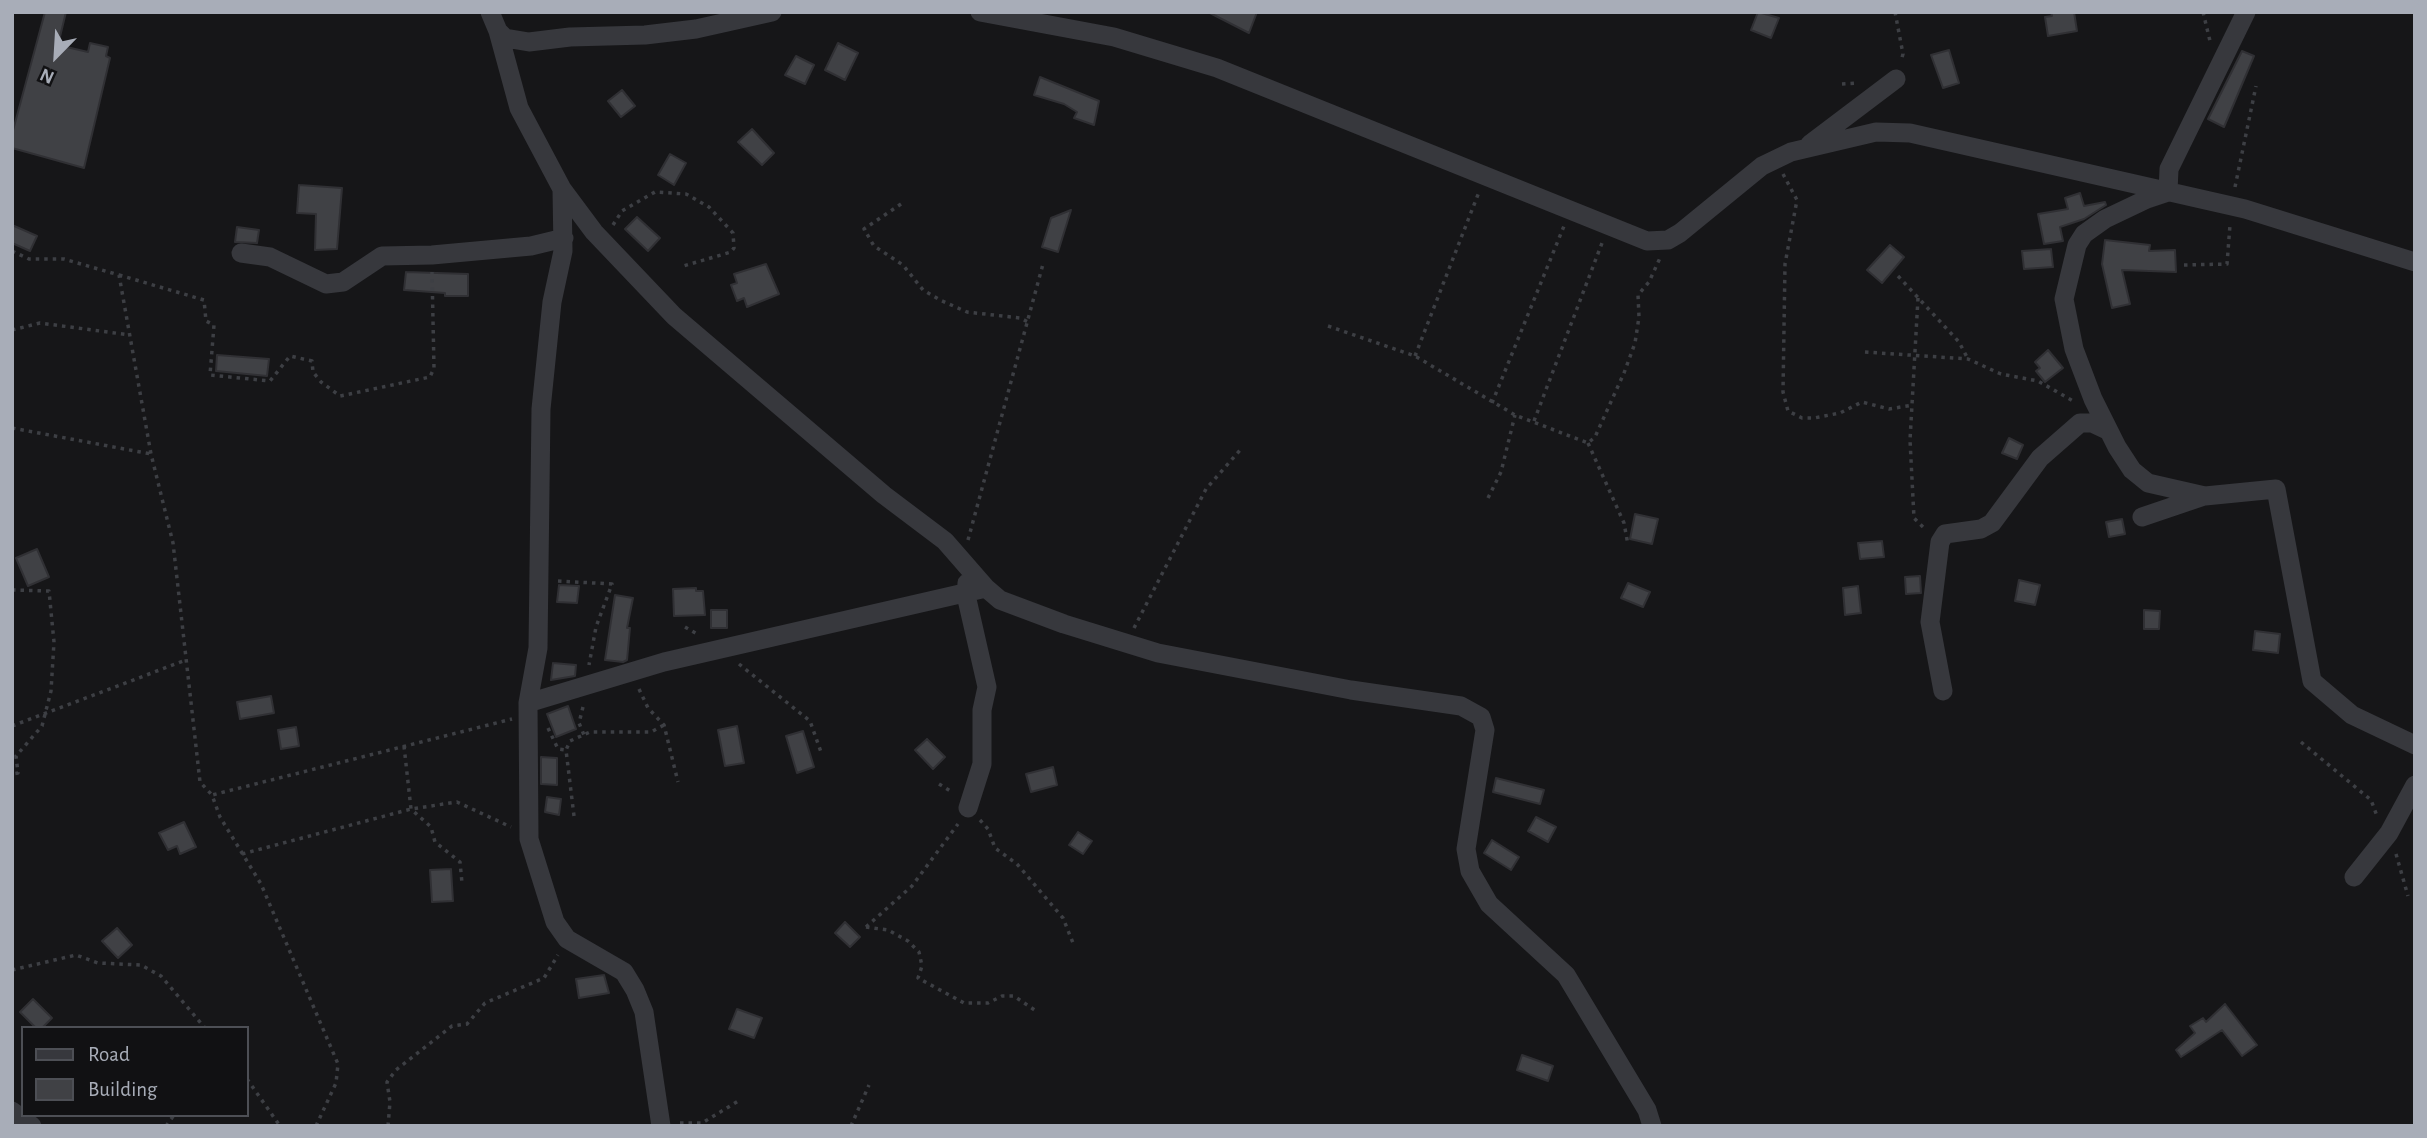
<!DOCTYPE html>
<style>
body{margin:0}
#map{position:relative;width:2427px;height:1138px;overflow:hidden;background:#161618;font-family:"Alegreya Sans",sans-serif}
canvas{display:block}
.frame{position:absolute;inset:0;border:14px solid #a8adb8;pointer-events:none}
.legend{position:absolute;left:21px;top:1026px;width:228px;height:91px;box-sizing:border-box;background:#111113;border:2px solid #4d4f55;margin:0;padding:9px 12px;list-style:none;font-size:21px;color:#a8adb8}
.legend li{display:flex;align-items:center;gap:14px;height:35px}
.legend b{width:35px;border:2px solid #4d4f55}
.north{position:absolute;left:21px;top:21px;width:70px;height:70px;-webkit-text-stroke:5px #111113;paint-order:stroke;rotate:204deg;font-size:19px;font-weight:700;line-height:28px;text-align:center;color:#a8adb8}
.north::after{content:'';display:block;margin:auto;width:24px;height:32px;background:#a8adb8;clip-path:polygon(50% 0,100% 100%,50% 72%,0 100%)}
</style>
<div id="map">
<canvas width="2427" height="1138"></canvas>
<div class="frame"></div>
<ul class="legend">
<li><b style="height:9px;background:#37383d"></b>Road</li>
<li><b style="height:19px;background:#404145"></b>Building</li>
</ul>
<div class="north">N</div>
</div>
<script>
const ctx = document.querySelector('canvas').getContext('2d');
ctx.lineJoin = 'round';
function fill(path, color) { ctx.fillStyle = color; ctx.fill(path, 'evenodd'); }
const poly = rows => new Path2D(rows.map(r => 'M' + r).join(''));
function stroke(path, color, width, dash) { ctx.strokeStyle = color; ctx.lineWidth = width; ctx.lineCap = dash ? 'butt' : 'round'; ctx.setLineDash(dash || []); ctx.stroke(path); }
const building = poly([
 [45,12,66,12,58,45,88,52,90,43,108,47,106,56,110,58,84,168,12,148,12,134,45,12],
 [1208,12,1257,12,1249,33,1208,12],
 [1758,12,1779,18,1771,38,1751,30,1758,12],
 [2051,12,2074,12,2077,31,2048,36,2045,17,2052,16,2051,12],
 [838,43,858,53,845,80,825,70,838,43],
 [1949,50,1959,83,1943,88,1931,55,1949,50],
 [2242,51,2254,56,2224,127,2208,119,2242,51],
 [796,56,814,65,805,84,785,75,796,56],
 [1040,77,1099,101,1094,125,1074,118,1077,112,1064,104,1034,95,1040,77],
 [622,90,635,106,621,117,608,101,622,90],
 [752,129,774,153,762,165,738,142,752,129],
 [670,154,686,163,674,185,658,175,670,154],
 [299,185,342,188,337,249,315,250,316,214,297,213,299,185],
 [2080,193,2084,206,2105,202,2106,205,2084,219,2060,227,2063,241,2044,244,2038,214,2068,209,2065,198,2080,193],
 [1071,210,1058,252,1042,247,1051,218,1071,210],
 [637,217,660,238,648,251,625,229,637,217],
 [12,225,37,236,30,251,12,243,12,225],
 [237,227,259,230,257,243,235,242,237,227],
 [2105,240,2150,245,2149,251,2175,250,2176,272,2122,270,2130,304,2112,308,2102,264,2105,240],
 [1890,245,1904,257,1882,283,1867,270,1890,245],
 [2051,249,2053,267,2024,269,2022,251,2051,249],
 [766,264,779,294,747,307,744,298,737,301,731,285,737,283,734,274,766,264],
 [406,272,468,274,468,296,445,296,445,293,404,290,406,272],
 [2048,350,2063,368,2045,382,2036,371,2040,368,2035,362,2048,350],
 [217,355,269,359,267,376,216,371,217,355],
 [2009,438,2023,445,2017,459,2002,453,2009,438],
 [1635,514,1658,519,1652,544,1630,539,1635,514],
 [2122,519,2125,534,2109,537,2106,522,2122,519],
 [1882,541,1884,557,1860,559,1858,543,1882,541],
 [37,549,49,577,28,586,16,558,37,549],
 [1920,576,1921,593,1906,594,1905,577,1920,576],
 [2019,580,2040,585,2035,605,2015,601,2019,580],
 [1628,583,1650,592,1643,607,1621,598,1628,583],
 [559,585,579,586,577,603,557,602,559,585],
 [1858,586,1861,613,1845,615,1843,588,1858,586],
 [696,588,696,591,703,591,705,615,674,616,673,589,696,588],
 [615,595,633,598,627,628,630,628,627,660,623,662,605,660,615,595],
 [711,610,727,610,727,628,711,628,711,610],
 [2144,610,2160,611,2159,629,2144,629,2144,610],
 [2255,631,2280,634,2278,653,2253,650,2255,631],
 [553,663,576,665,575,676,551,680,553,663],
 [271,696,274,713,240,719,237,702,271,696],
 [568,706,576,729,556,737,547,714,568,706],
 [737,726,744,763,725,766,718,730,737,726],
 [296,727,299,746,281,749,278,730,296,727],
 [803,731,814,767,797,773,786,736,803,731],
 [927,739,945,757,933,769,915,750,927,739],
 [541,757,557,758,557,785,541,784,541,757],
 [1053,767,1057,785,1031,792,1026,774,1053,767],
 [1496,778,1544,790,1540,804,1493,792,1496,778],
 [547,797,561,799,559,815,545,812,547,797],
 [1536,817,1556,827,1548,842,1528,831,1536,817],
 [184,822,196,847,180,854,177,846,168,850,159,833,184,822],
 [1078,832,1092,841,1083,854,1069,845,1078,832],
 [1492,840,1519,857,1511,870,1484,853,1492,840],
 [451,869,453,901,432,902,430,870,451,869],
 [845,922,860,937,850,947,835,933,845,922],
 [117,928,132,945,118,958,102,941,117,928],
 [604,975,609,993,579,998,576,979,604,975],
 [33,999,52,1018,42,1028,36,1028,20,1012,33,999],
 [2225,1004,2257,1045,2242,1056,2222,1030,2181,1057,2176,1050,2195,1033,2190,1026,2203,1018,2206,1022,2225,1004],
 [737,1009,762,1018,754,1038,729,1029,737,1009],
 [1522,1055,1553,1066,1548,1081,1517,1070,1522,1055]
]);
fill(building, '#404145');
stroke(building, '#303034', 2);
stroke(poly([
 [1895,12,1903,54,1901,61],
 [2203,12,2210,41],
 [1842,84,1858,83],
 [1783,174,1797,200,1785,264,1783,392,1788,411,1802,418,1814,418,1840,413,1862,402,1889,409,1913,405],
 [2235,187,2256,86],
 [901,204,864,229,874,246,903,265,923,290,940,300,967,312,1020,318,1028,322],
 [613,225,622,211,655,192,686,194,709,207,733,233,734,248,731,252,680,267],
 [12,251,29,259,64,259,119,275,151,454,173,543,200,782,212,795],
 [2184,265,2227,264,2230,225],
 [119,275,204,300,206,321,214,325,210,375,270,381,290,356,312,361,313,372,321,382,340,396,430,377,434,368,432,272],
 [1898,276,1959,342,1968,359],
 [1918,298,1910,440,1914,518,1926,530],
 [1328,326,1415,356,1515,415,1588,443,1595,437,1624,373,1635,343,1639,317,1638,295,1649,282,1660,258],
 [12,330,40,323,130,335],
 [1865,352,1968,359,2001,374,2038,381,2073,401],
 [1415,356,1479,192],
 [1492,403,1564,226],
 [1534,421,1602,243],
 [12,428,151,454],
 [1588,443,1624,523,1628,545],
 [1488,498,1501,472,1515,415],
 [968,540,1043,264],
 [558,581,612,584,596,627,589,665],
 [12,590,49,591,54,642,51,691,42,726,16,756,18,773,12,774],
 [685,627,699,635],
 [1134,628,1206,489,1241,449],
 [739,664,810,721,821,752],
 [639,689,648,708,664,725,678,782],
 [583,707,579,723,584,735],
 [12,726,186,660],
 [548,728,558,749,566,750],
 [2301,742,2371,800,2377,816],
 [404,746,411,809,431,827,435,842,460,862,462,883],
 [939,784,952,792],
 [574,816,566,750,570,741,590,732,651,732,664,725],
 [980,820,988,829,995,848,1017,864,1063,918,1073,943],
 [242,854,411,809,457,802,511,827],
 [2396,854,2408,896],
 [866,927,888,930,908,941,919,952,922,966,918,978,964,1003,988,1003,1002,996,1014,996,1036,1011],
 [866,927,912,886,958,824],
 [12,970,76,955,98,963,141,965,161,976,205,1028],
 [247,1079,280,1126],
 [680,1123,702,1123,740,1100],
 [166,1126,174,1115],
 [316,1126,336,1083,338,1064,261,884,220,817,212,795,512,719],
 [388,1126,390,1102,387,1082,396,1070,452,1026,467,1024,485,1003,544,978,558,955],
 [851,1126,869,1085]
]), '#3d3f44', 3.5, [3.5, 5]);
stroke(poly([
 [490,12,498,31,505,38,529,42,570,37,645,35,696,29,772,12],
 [980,12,1114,37,1217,68,1647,241,1668,240,1680,233,1762,166,1791,152,1876,132,1910,133,2245,209,2415,262],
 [2246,12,2169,169,2168,192,2147,199,2105,219,2084,234,2077,245,2064,299,2074,349,2093,399,2117,447,2132,470,2148,483,2205,496,2276,489,2312,681,2352,715,2415,745],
 [498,31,519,108,562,189,594,232,674,316,884,495,945,541,986,588,1000,600,1064,624,1158,653,1351,690,1461,706,1481,717,1485,730,1466,849,1470,871,1489,904,1566,975,1647,1110,1652,1126],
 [1810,144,1896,79],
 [562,189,563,251,552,302,541,409,538,648,528,703,529,839,555,922,567,939,624,972,635,990,644,1012,661,1126],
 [241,253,270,257,326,284,343,282,382,256,432,255,531,246,564,238],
 [2142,517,2204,496],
 [967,583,966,595,987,687,982,710,982,764,968,808],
 [1943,691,1930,622,1940,542,1945,534,1981,529,1992,523,2040,458,2080,423,2092,423,2109,431],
 [528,703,664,662,986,588],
 [2354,877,2389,833,2415,785],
 [12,1111,32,1126]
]), '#37383d', 19);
</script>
